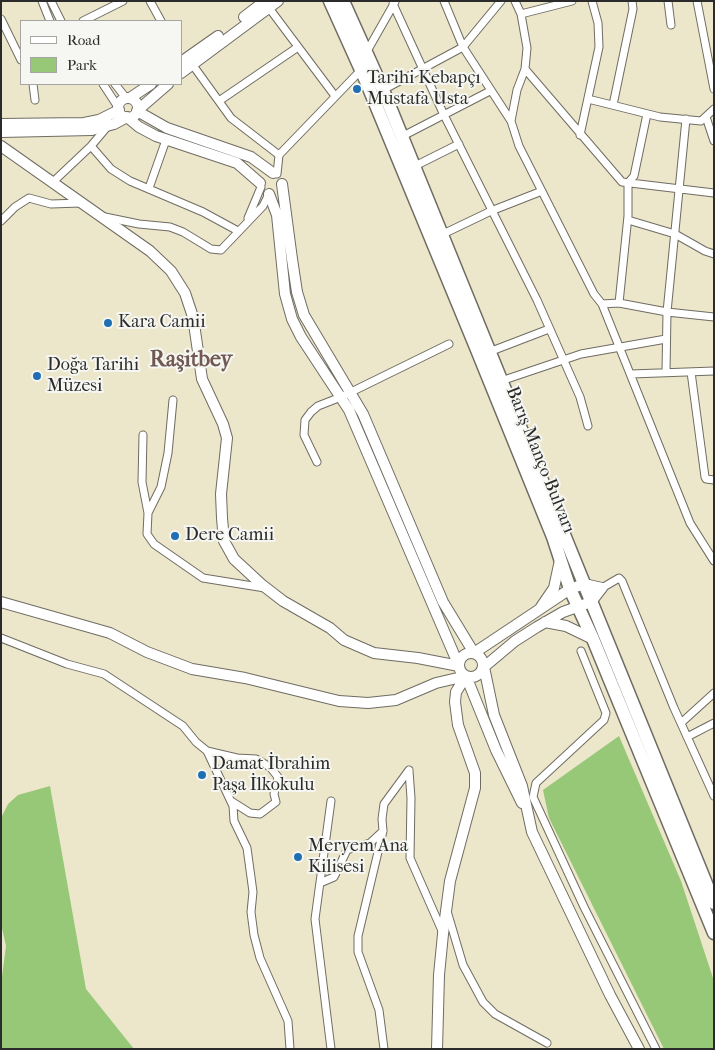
<!DOCTYPE html>
<meta charset="utf-8">
<style>
body{margin:0}
#map{position:relative;width:715px;height:1050px;overflow:hidden;background:#ece6ca;font-family:"IM FELL French Canon",serif}
canvas{display:block}
.frame{position:absolute;inset:0;border:2px solid #2b2b2b;pointer-events:none}
.legend{position:absolute;left:20px;top:20px;width:162px;height:65px;box-sizing:border-box;background:#f6f6f2;border:1px solid #a5a5a2;margin:0;padding:6px 9px;list-style:none;font-size:15px;color:#2b2b2b}
.legend li{display:flex;align-items:center;gap:10px;height:25px}
.legend b{width:25px;border:1px solid #a5a5a2}
</style>
<div id="map">
<canvas width="715" height="1050"></canvas>
<div class="frame"></div>
<ul class="legend">
<li><b style="height:6px;background:#fff"></b>Road</li>
<li><b style="height:14px;background:#96c878"></b>Park</li>
</ul>
</div>
<script>
const ctx = document.querySelector('canvas').getContext('2d');
ctx.lineJoin = 'round';
function fill(path, color) { ctx.fillStyle = color; ctx.fill(path, 'evenodd'); }
const poly = rows => new Path2D(rows.map(r => 'M' + r).join(''));
function stroke(path, color, width, dash) { ctx.strokeStyle = color; ctx.lineWidth = width; ctx.lineCap = dash ? 'butt' : 'round'; ctx.setLineDash(dash || []); ctx.stroke(path); }
function write(font, color, halo, rows, align = 'center') {
  ctx.font = font + ' "IM FELL French Canon",serif'; ctx.lineWidth = 4; ctx.setLineDash([]); ctx.textBaseline = 'middle'; ctx.strokeStyle = halo; ctx.fillStyle = color; for (const [text, x, y, turn = 0] of rows) {
    ctx.save(); ctx.translate(x, y); ctx.rotate((+turn || 0) * Math.PI / 180); ctx.textAlign = isNaN(turn) ? turn : align; if (halo) ctx.strokeText(text, 0, 0); ctx.fillText(text, 0, 0); ctx.restore();
  }
}
fill(poly([
 [619,736,681,881,714,981,714,1049,664,1049,549,818,543,790],
 [50,786,86,989,134,1049,1,1049,1,984,6,946,1,924,1,818,8,804,18,795]
]), '#96c878');
const street = poly([
 [42,1,50,21],
 [51,1,61,21],
 [150,1,161,21],
 [444,1,463,47,511,121],
 [515,1,521,14,527,48,525,69,517,90,511,121,519,146,594,294,602,304,690,523,714,561],
 [668,1,671,25],
 [697,1,714,89],
 [393,4,444,115,537,300,580,397,588,426],
 [269,8,335,96],
 [521,14,572,1],
 [1,19,21,60],
 [83,21,123,1],
 [366,53,395,2],
 [192,64,231,118,279,155],
 [525,69,622,182,714,193],
 [33,84,35,100],
 [103,84,118,107],
 [115,84,126,98],
 [383,90,463,47,501,1],
 [588,99,660,117,701,121,714,109],
 [219,101,298,47],
 [613,105,633,9,632,1],
 [706,117,714,141],
 [580,135,599,47,598,23,592,1],
 [401,137,490,91],
 [91,146,111,169,130,181,203,212,238,231],
 [413,167,459,144],
 [277,174,279,155,361,70],
 [54,181,91,146,107,127],
 [149,188,166,140],
 [105,217,139,224,170,227,183,232,211,249,221,250,263,206,269,194],
 [248,218,261,187],
 [628,220,675,234,705,251,714,254],
 [1,221,15,207,29,198,51,204,81,203],
 [441,235,491,211,542,191],
 [619,303,628,216,628,183,634,176,647,114],
 [602,304,619,303,667,312,714,317],
 [489,352,549,329],
 [666,372,667,312,686,119],
 [691,372,705,477,706,479,714,480],
 [631,374,714,371],
 [501,381,581,354,666,339],
 [143,435,142,482,148,513,147,534,154,544,203,578,265,588],
 [317,462,304,435,305,420,311,412,318,406,341,397,449,344],
 [148,513,161,487,168,453,173,400],
 [602,588,619,578,622,581,674,708,714,796],
 [1,638,67,664,104,674,183,726,196,742,207,751,233,806,234,821,247,848,253,892,251,912,254,935,260,958,288,1021,290,1049],
 [581,651,606,713,604,720,536,783,533,797,584,907,656,1049],
 [681,723,714,693],
 [687,737,714,723],
 [207,751,237,758,256,759,270,767,278,777,274,794,276,802,260,814,250,813,231,801],
 [409,771,411,798,410,858,443,933],
 [331,801,315,919,331,1049],
 [320,883,334,877,347,850,370,843,383,831],
 [447,911,463,965,483,1002,495,1014,547,1043],
 [384,1049,379,1010,358,952,358,936,383,831,382,819,384,804,409,770]
]);
const secondary = poly([
 [244,17,265,1],
 [181,62,218,36],
 [181,73,278,1],
 [130,98,151,84],
 '118 108a10 10 0 1 1 20 0a10 10 0 1 1-20 0Z',
 [138,110,168,84],
 [137,111,167,128,251,157,273,173],
 [1,124,84,123,99,120,119,110],
 [1,132,92,130,114,124,127,117,139,127,156,136,237,163,260,183],
 [1,146,150,251,171,271,185,293,193,317,202,379,223,424,227,438,221,494,222,518,224,541,234,559,261,584,283,601,330,628,344,640,374,653,418,658,459,666],
 [282,184,292,259,297,292,304,315,363,414,443,602,474,653,570,589,584,584,602,588,591,602,563,612,537,627,515,641,484,667,494,715,522,786,532,832,610,995,639,1049],
 [269,194,277,215,285,294,292,319,301,337,349,410,459,666],
 [1,602,110,633,147,652,192,669,245,678,339,701,368,703,396,700,436,683,466,676],
 [541,607,554,588,560,560],
 [545,622,566,626,593,639],
 '459 665a12 12 0 1 1 24 0a12 12 0 1 1-24 0Z',
 [466,676,496,750,522,803],
 [437,1049,439,975,443,934,450,881,475,788,475,773,458,725,455,702,456,692,466,676]
]);
const highway = poly([
 [330,1,366,81,475,345,553,537,570,589,593,639,714,933],
 [343,1,383,90,714,903]
]);
stroke(street, '#6f6c63', 9);
stroke(secondary, '#6f6c63', 12);
stroke(highway, '#6f6c63', 15);
stroke(street, '#fff', 7);
stroke(secondary, '#fff', 10);
stroke(highway, '#fff', 12);
for (const [x, y, r, color] of [
 [357,89,5,"#1f6fb2"],
 [108,323,5,"#1f6fb2"],
 [37,376,5,"#1f6fb2"],
 [175,536,5,"#1f6fb2"],
 [202,775,5,"#1f6fb2"],
 [298,857,5,"#1f6fb2"]
]) { const dot = new Path2D(); dot.arc(x, y, r, 0, 2 * Math.PI); ctx.fillStyle = color; ctx.fill(dot); stroke(dot, '#f6f6f2', 2); }
write('18px', '#2b2b2b', '#f6f6f2', [
 ["Tarihi Kebapçı",367,79],
 ["Mustafa Usta",367,100],
 ["Kara Camii",118,323],
 ["Doğa Tarihi",47,366],
 ["Müzesi",47,387],
 ["Dere Camii",185,536],
 ["Damat İbrahim",212,765],
 ["Paşa İlkokulu",212,786],
 ["Meryem Ana",308,847],
 ["Kilisesi",308,868]
], 'left');
write('18px', '#2b2b2b', '#f6f6f2', [
 ["Barış Manço Bulvarı",540,460,68]
]);
write('bold 22px', '#705853', '#f6f6f2', [
 ["Raşitbey",191,361]
]);
</script>
